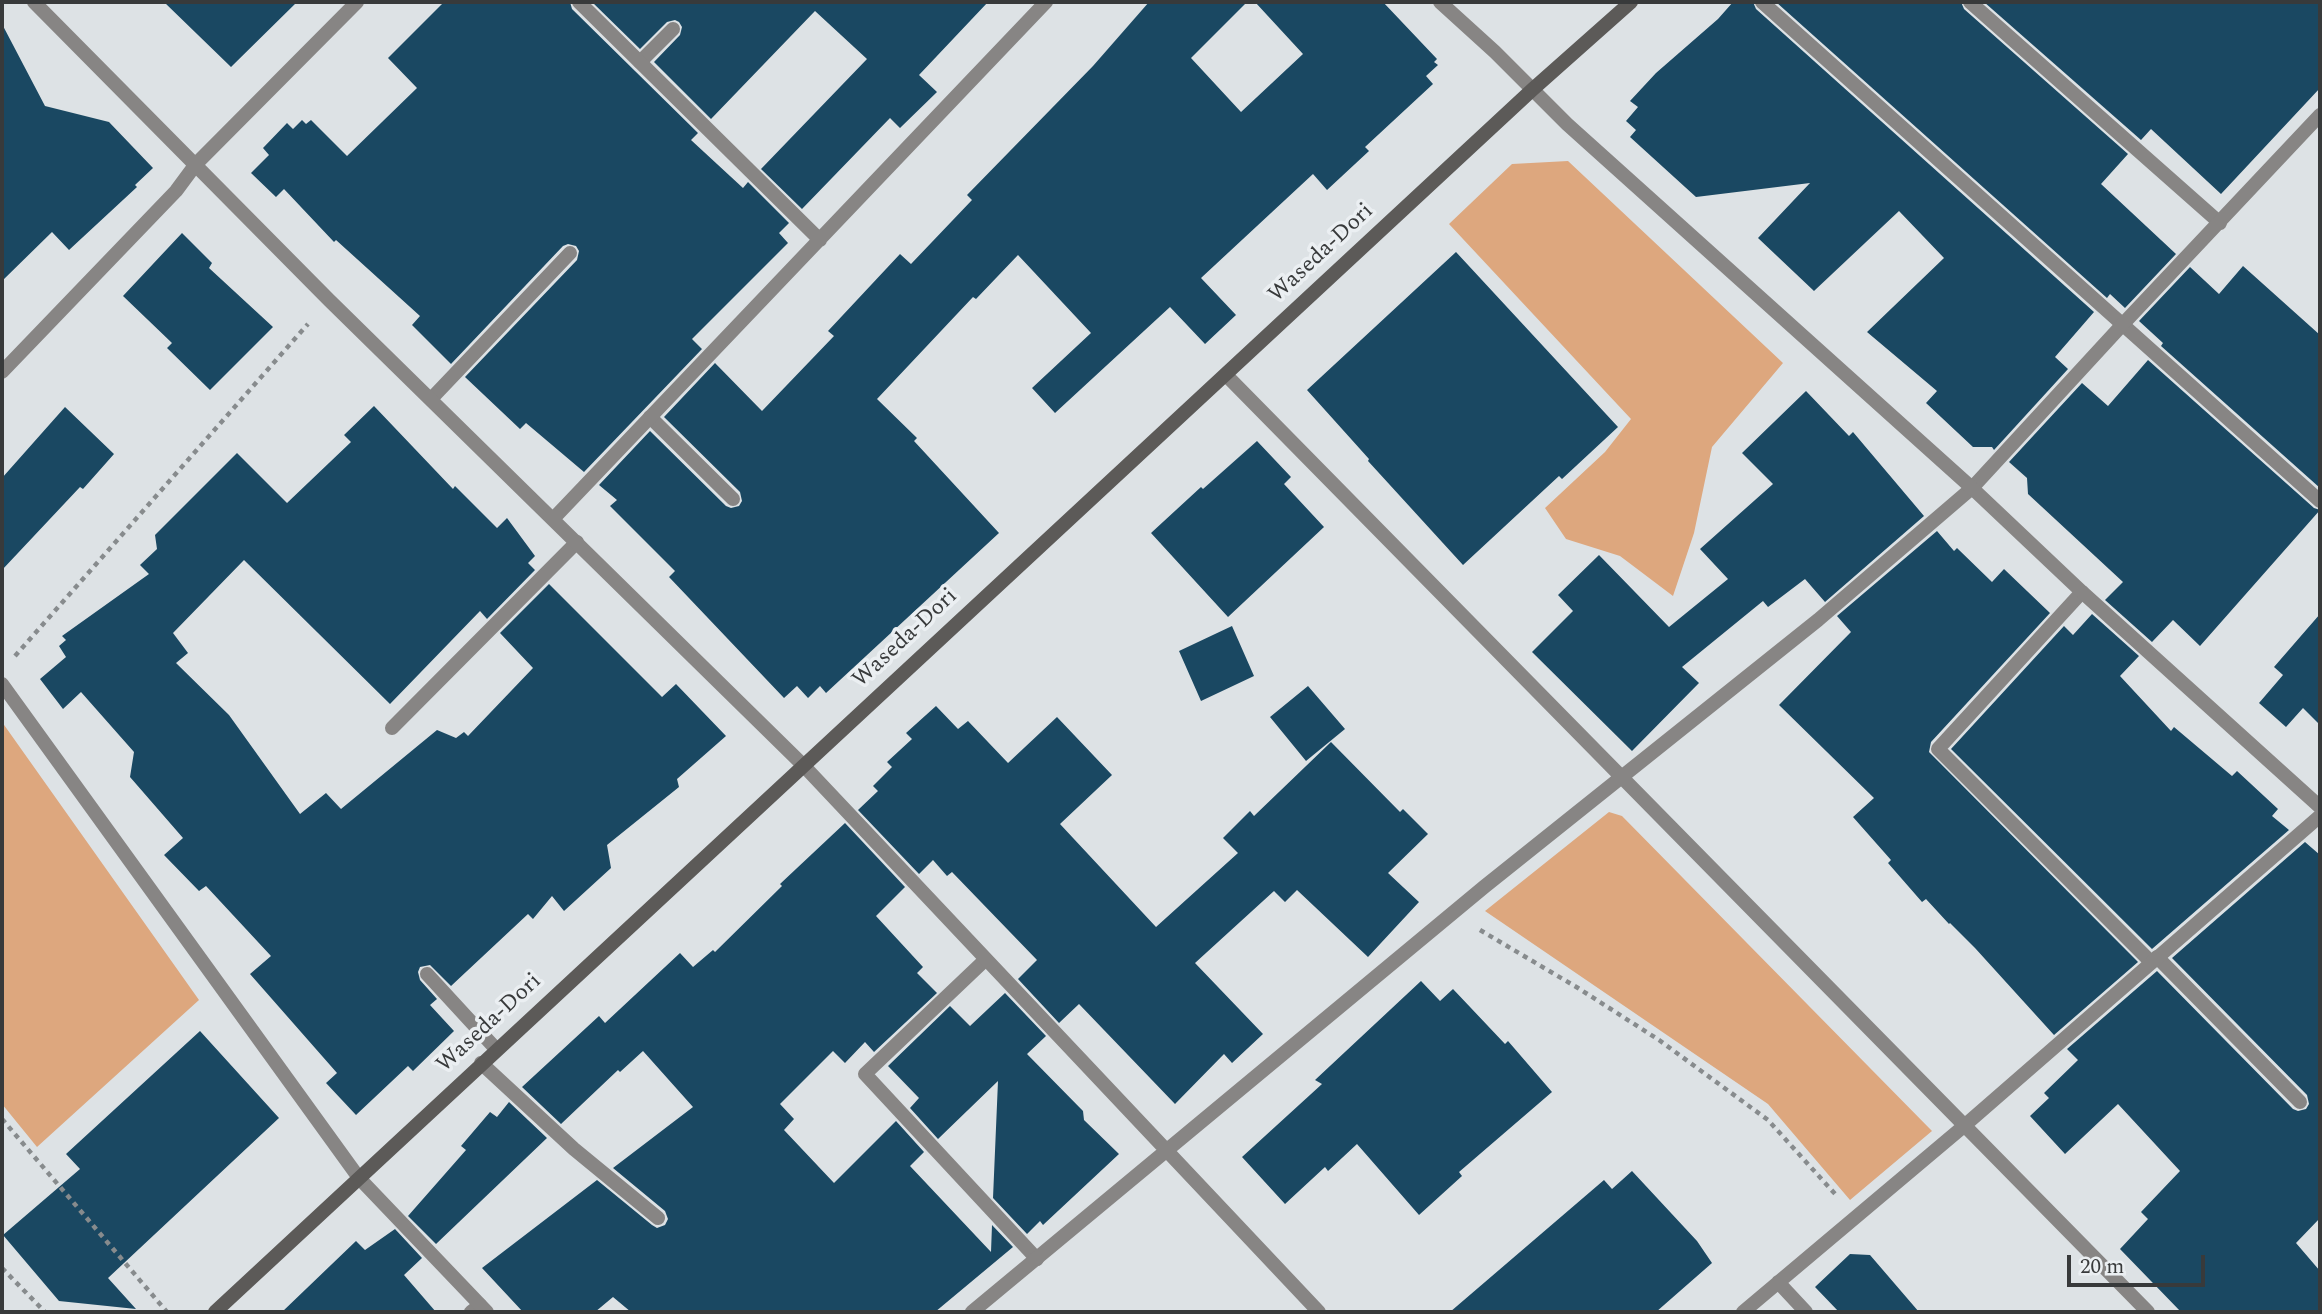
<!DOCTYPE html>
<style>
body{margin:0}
#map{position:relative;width:2322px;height:1314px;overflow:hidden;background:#dde2e5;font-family:Spectral,serif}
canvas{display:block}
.frame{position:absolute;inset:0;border:4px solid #383a3b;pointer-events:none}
.scale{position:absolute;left:2067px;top:1255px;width:138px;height:32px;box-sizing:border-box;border:4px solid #383a3b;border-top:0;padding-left:9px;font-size:21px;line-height:24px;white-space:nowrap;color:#383a3b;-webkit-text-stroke:5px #ebeff2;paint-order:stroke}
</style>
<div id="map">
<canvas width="2322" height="1314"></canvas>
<div class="frame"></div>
<div class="scale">20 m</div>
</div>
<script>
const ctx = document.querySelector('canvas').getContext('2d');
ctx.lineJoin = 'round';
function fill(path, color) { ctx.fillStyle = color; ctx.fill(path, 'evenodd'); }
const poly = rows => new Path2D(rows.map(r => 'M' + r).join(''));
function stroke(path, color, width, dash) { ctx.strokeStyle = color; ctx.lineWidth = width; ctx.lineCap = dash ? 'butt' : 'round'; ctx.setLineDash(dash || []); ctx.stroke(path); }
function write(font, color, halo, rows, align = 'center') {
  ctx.font = font + ' Spectral,serif'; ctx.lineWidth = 7; ctx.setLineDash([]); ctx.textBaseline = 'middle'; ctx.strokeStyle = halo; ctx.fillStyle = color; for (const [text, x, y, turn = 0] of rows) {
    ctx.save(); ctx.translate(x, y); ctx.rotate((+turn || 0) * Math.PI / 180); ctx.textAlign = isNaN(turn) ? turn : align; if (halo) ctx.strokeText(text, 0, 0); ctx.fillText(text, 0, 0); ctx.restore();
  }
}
fill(poly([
 [1568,161,1783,363,1712,447,1694,533,1673,596,1620,556,1566,539,1545,508,1605,452,1631,419,1449,224,1512,164],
 [2,722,199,1000,37,1147,2,1104],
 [1609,812,1622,816,1932,1131,1850,1200,1768,1104,1485,911]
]), '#dda77e');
fill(poly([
 [164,2,297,2,231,67],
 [444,2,570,2,572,9,698,133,691,140,743,188,748,182,789,223,779,233,788,243,692,339,702,349,584,472,526,423,520,429,465,377,577,260,579,251,576,246,568,244,563,246,451,364,412,325,420,316,336,240,334,242,284,189,276,197,251,173,269,155,263,148,287,123,293,129,302,120,306,124,311,120,347,156,417,88,388,58],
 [592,2,988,2,919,75,937,92,900,128,890,118,802,209,761,169,867,59,815,11,711,119,654,62,680,35,682,27,679,22,675,20,667,22,640,49],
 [1149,2,1247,2,1191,58,1241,112,1303,54,1255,2,1383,2,1437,59,1434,62,1438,65,1426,76,1433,84,1365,147,1369,151,1327,190,1313,174,1201,278,1236,315,1205,344,1170,307,1055,413,1032,388,1091,333,1018,255,976,299,973,297,877,399,917,438,914,441,999,533,826,693,820,686,808,698,797,686,784,698,669,577,675,571,610,506,617,500,599,485,650,431,726,506,731,508,739,506,742,501,740,492,664,417,715,363,762,411,834,336,828,331,900,254,911,264,972,200,967,195,1093,66],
 [1733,2,1753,2,1756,9,2094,312,2055,357,2068,369,1994,450,1992,447,1973,447,1926,403,1937,391,1867,332,1944,258,1899,211,1814,291,1758,238,1810,183,1696,197,1630,137,1636,130,1626,121,1638,107,1630,101,1656,73,1718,19],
 [1776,2,1961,2,1964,9,2128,154,2101,184,2176,254,2125,308,2110,294,2107,298],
 [1984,2,2320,2,2320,88,2221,194,2151,129,2141,140],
 [2,24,45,106,109,122,153,168,135,185,137,187,69,250,52,232,2,281],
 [182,233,212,263,209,268,273,327,210,390,167,348,172,343,123,296],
 [1456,252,1618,427,1562,479,1559,476,1463,565,1368,461,1369,459,1307,390],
 [2243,266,2320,335,2320,488,2161,346,2163,343,2139,321,2190,267,2219,294],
 [2148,360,2314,508,2320,510,2200,646,2173,620,2152,642,2105,600,2123,582,2028,494,2027,478,2009,462,2082,383,2108,406],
 [1806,391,1849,436,1853,432,1924,516,1825,602,1805,579,1768,607,1763,601,1682,667,1699,683,1632,751,1532,652,1573,611,1558,595,1599,555,1669,627,1728,579,1700,549,1773,484,1742,453],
 [374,406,453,489,455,486,497,528,507,518,535,556,528,563,535,570,487,619,480,611,390,704,244,560,173,633,188,653,176,663,229,715,300,814,326,793,341,809,437,730,456,738,464,732,468,736,533,668,500,633,549,584,662,697,676,684,726,736,677,779,679,787,607,845,611,868,564,911,552,896,533,919,528,914,451,986,430,965,420,967,418,972,420,980,437,999,430,1005,454,1031,413,1071,408,1066,356,1115,326,1083,337,1073,250,974,271,956,206,886,199,891,164,855,183,838,130,777,134,752,81,692,63,709,40,679,66,657,59,646,66,640,62,636,149,574,140,565,157,549,155,535,237,453,287,503,351,442,344,435],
 [65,407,114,454,83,489,80,487,2,570,2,478],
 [1257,441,1291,477,1284,484,1324,527,1228,617,1151,533,1201,487,1203,489],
 [1937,531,1954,551,1957,548,1992,582,2004,569,2050,613,1931,742,1929,752,2138,962,2054,1035,1975,948,1950,923,1949,924,1926,899,1922,902,1888,863,1891,860,1853,817,1874,798,1779,705,1851,632,1837,616],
 [2092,614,2139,656,2120,676,2171,731,2174,727,2232,776,2237,771,2278,809,2272,816,2289,830,2152,949,1951,749,2064,626,2073,635],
 [2320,614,2320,725,2303,708,2286,727,2259,703,2283,675,2274,667],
 [1232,626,1254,676,1201,701,1179,651],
 [1308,686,1345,729,1306,761,1270,717],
 [936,706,958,729,968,721,1008,763,1057,717,1112,775,1060,824,1156,927,1238,853,1223,838,1250,811,1254,816,1331,742,1400,812,1403,809,1428,834,1388,873,1419,902,1368,957,1297,890,1285,902,1274,891,1195,963,1263,1034,1232,1063,1224,1054,1175,1104,1079,1004,1059,1023,1018,979,1037,960,952,872,947,876,933,860,919,874,858,810,878,791,873,786,892,767,887,762,912,739,906,733],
 [845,823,905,887,876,916,923,967,917,973,937,993,874,1052,865,1042,845,1063,833,1051,780,1104,794,1119,784,1130,834,1183,896,1121,924,1152,910,1166,991,1252,992,1225,1013,1247,935,1312,631,1312,613,1297,595,1312,523,1312,482,1268,597,1180,652,1225,657,1228,665,1225,668,1219,665,1211,613,1168,693,1107,643,1051,620,1072,618,1070,561,1124,522,1087,599,1016,605,1023,680,953,693,967,713,950,715,952,782,886,780,884],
 [2305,842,2320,855,2320,1218,2296,1243,2320,1271,2320,1312,2181,1312,2120,1249,2148,1219,2141,1212,2180,1171,2118,1104,2065,1154,2030,1116,2049,1098,2044,1093,2078,1060,2067,1049,2157,971,2293,1109,2298,1111,2306,1109,2309,1104,2307,1095,2172,958],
 [1421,981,1440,1001,1453,989,1505,1044,1508,1041,1552,1092,1459,1172,1462,1176,1419,1215,1357,1144,1328,1171,1325,1167,1285,1204,1242,1157,1322,1084,1315,1080],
 [1005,993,1046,1036,1027,1054,1083,1111,1084,1120,1119,1154,1043,1225,1040,1221,1027,1234,993,1198,998,1081,938,1139,910,1108,919,1098,888,1066,950,1006,970,1026],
 [200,1031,279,1118,108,1278,136,1309,59,1301,3,1235,80,1169,66,1154],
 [509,1102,547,1138,436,1244,408,1216,466,1150,461,1146,490,1112,497,1117],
 [1632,1171,1697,1241,1712,1263,1656,1312,1450,1312,1604,1180,1612,1189],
 [395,1229,422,1258,404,1275,436,1312,282,1312,356,1241,365,1250],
 [1850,1254,1870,1255,1919,1312,1839,1312,1815,1287]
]), '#1a4862');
stroke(poly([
 [15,656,308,324],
 [1480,930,1578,988,1659,1040,1768,1120,1836,1195],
 [2,1119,167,1312],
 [2,1268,45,1312]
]), '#878b8d', 4.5, [5, 5]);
stroke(poly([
 [1762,2,2320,501],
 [1970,2,2220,223],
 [640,62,673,29],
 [431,399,570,253],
 [650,417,733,499],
 [2082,592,1938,749,2151,962],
 [392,728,577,542],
 [2157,957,2300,1102],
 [985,960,865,1074,1037,1259],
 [427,974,496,1049],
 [481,1063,574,1149,658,1218],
 [471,1312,480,1305]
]), '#878584', 14);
stroke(poly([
 [34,2,329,300,803,765,1319,1312],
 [579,2,820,240],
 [2,372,176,191,196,164,357,2],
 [1226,375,2148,1312],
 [554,518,1046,2],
 [2,684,359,1178,487,1312],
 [1778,1282,1806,1312],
 [972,1312,1484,887,1818,620,1972,488,2123,324,2320,115],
 [1743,1312,1964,1126,2320,816]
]), '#878584', 14);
stroke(poly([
 [1440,2,1495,52,1567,124,1972,488,2082,592,2320,807]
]), '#878584', 14);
stroke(poly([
 [215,1312,1533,89,1631,2]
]), '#5c5a58', 14);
write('23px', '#383a3b', '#ebeff2', [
 ["Waseda-Dori",1322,254,-43],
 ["Waseda-Dori",906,639,-43],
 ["Waseda-Dori",490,1024,-43]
]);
</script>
